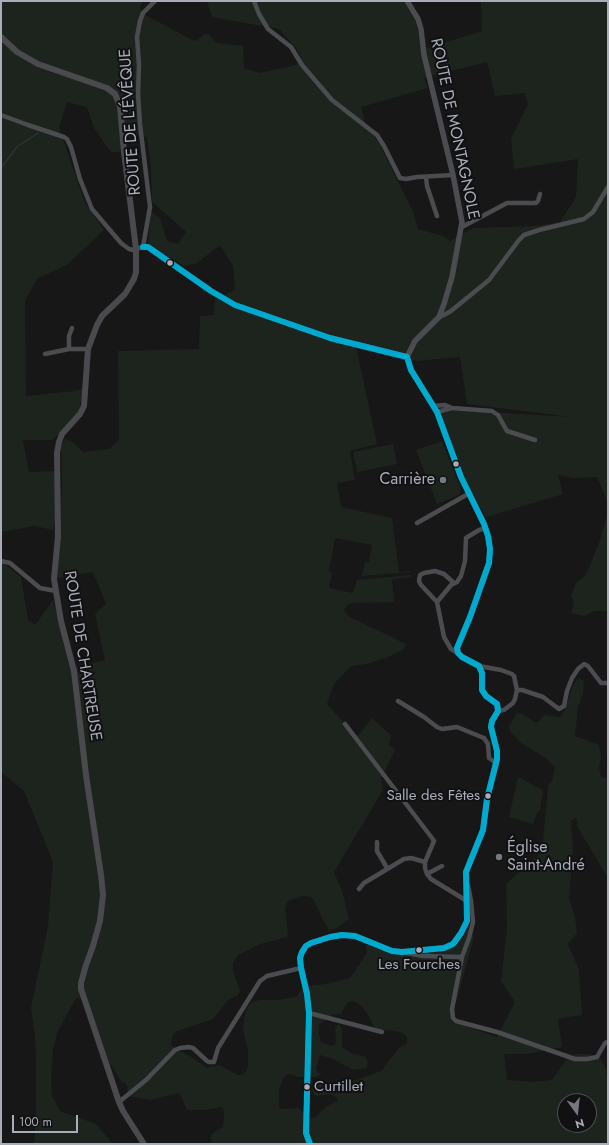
<!DOCTYPE html>
<meta charset="utf-8">
<style>
body{margin:0}
#map{position:relative;width:609px;height:1145px;overflow:hidden;background:#171717;font-family:Jost,sans-serif}
canvas{display:block}
.frame{position:absolute;inset:0;border:2px solid #a8adb8;pointer-events:none}
.north{position:absolute;left:557px;top:1093px;width:40px;height:40px;box-sizing:border-box;background:#111113;border:1px solid #4d4f55;border-radius:50%;rotate:165deg;font-size:11px;font-weight:700;line-height:16px;text-align:center;color:#a8adb8}
.north::after{content:'';display:block;margin:auto;width:14px;height:18px;background:#757880;clip-path:polygon(50% 0,100% 100%,50% 72%,0 100%)}
.scale{position:absolute;left:12px;top:1115px;width:66px;height:18px;box-sizing:border-box;border:2px solid #a8adb8;border-top:0;padding-left:5px;font-size:12px;line-height:14px;white-space:nowrap;color:#a8adb8;-webkit-text-stroke:3px #111113;paint-order:stroke}
</style>
<div id="map">
<canvas width="609" height="1145"></canvas>
<div class="frame"></div>
<div class="north">N</div>
<div class="scale">100 m</div>
</div>
<script>
const ctx = document.querySelector('canvas').getContext('2d');
ctx.lineJoin = 'round';
function fill(path, color) { ctx.fillStyle = color; ctx.fill(path, 'evenodd'); }
const poly = rows => new Path2D(rows.map(r => 'M' + r).join(''));
function stroke(path, color, width, dash) { ctx.strokeStyle = color; ctx.lineWidth = width; ctx.lineCap = dash ? 'butt' : 'round'; ctx.setLineDash(dash || []); ctx.stroke(path); }
function write(font, color, halo, rows, align = 'center') {
  ctx.font = font + ' Jost,sans-serif'; ctx.lineWidth = 4; ctx.setLineDash([]); ctx.textBaseline = 'middle'; ctx.strokeStyle = halo; ctx.fillStyle = color; for (const [text, x, y, turn = 0] of rows) {
    ctx.save(); ctx.translate(x, y); ctx.rotate((+turn || 0) * Math.PI / 180); ctx.textAlign = isNaN(turn) ? turn : align; if (halo) ctx.strokeText(text, 0, 0); ctx.fillText(text, 0, 0); ctx.restore();
  }
}
fill(poly([
 [1,1,143,1,140,7,142,13,192,40,196,41,203,35,209,34,216,43,243,46,244,68,259,73,292,66,297,64,301,57,296,48,279,29,212,17,207,1,403,1,416,22,421,50,482,31,481,1,608,1,608,508,606,498,597,477,573,478,558,475,563,494,486,517,475,498,472,499,462,476,440,414,453,410,572,417,467,404,460,357,415,361,402,353,331,337,260,312,223,296,235,290,233,266,220,245,197,263,184,266,148,245,151,212,160,218,167,241,178,244,186,232,152,202,151,168,147,137,130,135,123,149,118,152,112,152,108,148,94,128,87,107,67,102,59,128,85,203,104,230,68,264,37,279,25,301,26,396,75,391,83,388,79,411,53,440,23,440,29,472,55,471,55,521,53,530,35,526,1,532],
 [487,62,495,96,525,93,528,104,511,139,514,169,578,159,576,197,560,222,536,226,473,228,450,241,443,236,418,229,413,212,380,145,365,122,361,107,428,88,424,78],
 [215,297,234,307,280,324,332,341,356,347,377,444,350,451,355,480,337,483,341,507,392,518,399,572,410,571,410,572,362,576,365,562,369,563,372,545,335,538,329,571,332,572,329,588,353,593,357,580,411,575,411,577,392,579,394,602,352,603,347,605,344,610,348,616,406,644,404,649,388,657,367,664,351,666,334,684,327,704,357,737,372,718,391,735,389,744,395,750,381,779,383,790,334,872,343,894,349,919,335,929,329,930,323,920,316,904,311,897,303,896,288,901,285,908,288,934,287,937,260,944,238,955,233,963,233,966,234,974,240,990,238,995,228,1000,213,1019,175,1032,172,1037,171,1045,182,1052,190,1056,200,1063,207,1068,219,1065,238,1075,241,1075,246,1072,248,1067,248,1052,243,1027,245,1014,248,1006,252,1002,260,1000,278,1000,296,997,303,987,306,986,326,984,350,978,363,959,367,951,365,944,393,955,447,951,462,938,473,923,473,940,451,1021,497,1037,515,1002,501,981,507,929,506,884,542,852,548,785,552,781,555,767,544,757,521,743,510,731,509,726,517,713,522,714,535,722,538,722,544,715,560,717,565,710,572,688,578,678,584,681,583,694,578,707,575,736,599,745,601,758,599,768,601,777,608,779,608,878,578,828,576,817,571,821,573,850,569,898,575,917,577,933,568,944,579,970,582,1015,558,1019,562,1047,527,1054,504,1054,507,1080,534,1082,552,1080,565,1061,576,1054,589,1054,600,1058,606,1070,607,1077,608,1079,608,1144,212,1144,210,1138,213,1133,223,1127,224,1114,223,1108,220,1107,207,1110,187,1110,180,1094,178,1093,150,1100,128,1096,127,1085,125,1082,123,1083,119,1078,108,1060,87,1000,76,998,57,1033,53,1050,51,1079,52,1096,60,1111,96,1124,113,1144,34,1144,36,1114,36,1057,35,1036,31,1008,48,926,53,862,24,791,1,772,1,563,3,563,21,577,28,620,35,625,53,600,73,668,105,660,95,614,106,604,93,572,57,578,62,487,61,446,65,439,72,442,83,452,109,449,119,440,118,351,199,349,200,316,214,315],
 [352,1001,358,1003,364,1009,369,1016,373,1026,378,1029,395,1031,402,1033,407,1037,407,1043,399,1048,381,1071,356,1080,334,1082,316,1082,312,1090,314,1095,317,1096,331,1094,338,1099,337,1101,325,1107,316,1117,310,1118,303,1112,299,1108,282,1109,279,1108,279,1090,282,1081,285,1076,290,1074,298,1077,314,1077,319,1076,320,1074,316,1070,320,1055,333,1059,353,1070,367,1068,368,1062,366,1057,351,1053,342,1047,342,1029,339,1024,335,1027,336,1041,335,1044,332,1046,321,1042,319,1034,319,1025,332,1015,341,1014,347,1003],
 [565,1101,589,1101,589,1125,565,1125],
 [442,441,461,490,459,495,437,504,416,450],
 [393,444,397,464,357,472,353,452],
 [608,512,608,611,595,611,584,616,571,613,574,603,571,595,576,583,586,575,599,543],
 [518,777,543,790,540,811,538,811,533,824,509,817]
]), '#1d241e');
stroke(poly([
 [1,168,17,147,38,133]
]), '#2a3239', 1.5);
stroke(poly([
 [254,1,259,14,268,29,291,47,302,65,332,100,377,135,384,146,400,178,406,179,417,177,453,175],
 [1,115,28,125,64,137,67,139,71,147,80,179,92,209,121,243,129,249,133,250,143,247,148,247,211,291,235,305,330,338,407,357],
 [426,177,427,186,437,216],
 [462,227,507,203,536,203,538,201,540,194],
 [143,247,150,207,140,124,138,94,139,65,137,37,140,21,143,13,155,1],
 [439,317,444,315,451,311,489,280,519,240,524,235,539,230,584,219,593,212,608,187],
 [69,349,69,336,72,328],
 [45,354,69,349,88,349],
 [433,406,445,405,452,408,492,411,498,415,507,431,535,440],
 [437,412,452,408],
 [417,523,468,494],
 [1,561,10,563,40,588,56,591],
 [437,602,421,585,419,581,420,575,424,573,435,571,444,574,454,583],
 [458,653,451,649,444,637,437,602,451,585,457,582,461,576,465,561,466,538,479,530,486,528],
 [479,666,501,670,512,674,514,676,517,690,515,699,513,703,504,710,498,711],
 [517,690,522,690,543,697,559,709,564,706,567,691,572,678,578,669,584,664,588,666,601,683,608,683],
 [398,701,424,717,437,727,442,729,457,727,484,738,488,744,489,758,496,763],
 [345,724,432,838,434,841,425,862,425,868,427,874,431,879,467,901],
 [377,842,377,851,387,868],
 [427,874,442,866],
 [359,889,364,883,404,859,411,858,425,862],
 [407,953,423,956,462,957,452,1009,453,1018,456,1021,497,1032,575,1059,587,1059,597,1057,605,1043,608,1042],
 [462,957,469,938,473,922,471,901,468,885],
 [309,1013,382,1032],
 [119,1102,146,1080,175,1050,180,1048,189,1047,193,1048,207,1061,209,1062,214,1062,218,1048,260,981,267,976,301,968]
]), '#4b4c50', 4.5);
stroke(poly([
 [310,1144,308,1140,306,1133,309,1013,307,994,301,968,300,958,302,952,306,946,311,943,330,937,342,935,355,936,363,939,392,951,402,952,444,948,453,944,461,933,467,921,466,872,483,830,487,799,497,759,497,751,491,727,492,721,498,711,498,707,497,704,486,696,482,690,482,673,479,666,462,657,458,653,457,648,470,617,489,563,490,549,488,536,484,524,461,477,437,412,411,370,407,357,415,341,439,317,444,304,452,277,462,222,453,175,424,55,421,29,418,19,407,1]
]), '#4b4c50', 5.5);
stroke(poly([
 [1,37,17,52,38,64,107,88,115,94,120,106,124,152,136,249,136,272,134,279,125,294,102,316,97,325,88,349,84,406,80,414,62,434,59,442,57,453,58,536,54,579,61,621,74,671,86,775,101,875,103,895,100,921,93,946,86,965,81,983,81,989,119,1102,123,1111,144,1144]
]), '#4a4a4e', 6);
stroke(poly([
 [143,247,148,247,211,291,235,305,330,338,407,357],
 [310,1144,306,1133,309,1013,307,994,301,968,300,958,302,952,306,946,311,943,330,937,342,935,355,936,392,951,402,952,444,948,453,944,461,933,467,921,466,872,483,830,487,799,497,759,497,751,491,727,492,721,498,711,497,704,486,696,482,690,482,673,479,666,462,657,458,653,457,648,470,617,489,563,490,549,488,536,484,524,461,477,437,412,411,370,407,357]
]), '#00a9ce', 6);
for (const [x, y, r, color] of [
 [170,263,3.5,"#a8adb8"],
 [456,464,3.5,"#a8adb8"],
 [443,480,4,"#757880"],
 [488,796,3.5,"#a8adb8"],
 [499,857,4,"#757880"],
 [419,950,3.5,"#a8adb8"],
 [307,1087,3.5,"#a8adb8"]
]) { const dot = new Path2D(); dot.arc(x, y, r, 0, 2 * Math.PI); ctx.fillStyle = color; ctx.fill(dot); stroke(dot, '#111113', 1.5); }
write('15px', '#a8adb8', '#111113', [
 ["Salle des Fêtes",480,796],
 ["Les Fourches",419,965,"center"],
 ["Curtillet",314,1087,"left"]
], 'right');
write('16px', '#a8adb8', '#111113', [
 ["ROUTE DE L'ÉVÊQUE",131,122,-94],
 ["ROUTE DE MONTAGNOLE",454,129,78],
 ["ROUTE DE CHARTREUSE",82,656,81]
]);
write('16px', '#a8adb8', '#111113', [
 ["Carrière",435,480],
 ["Église",507,848,"left"],
 ["Saint-André",507,866,"left"]
], 'right');
</script>
